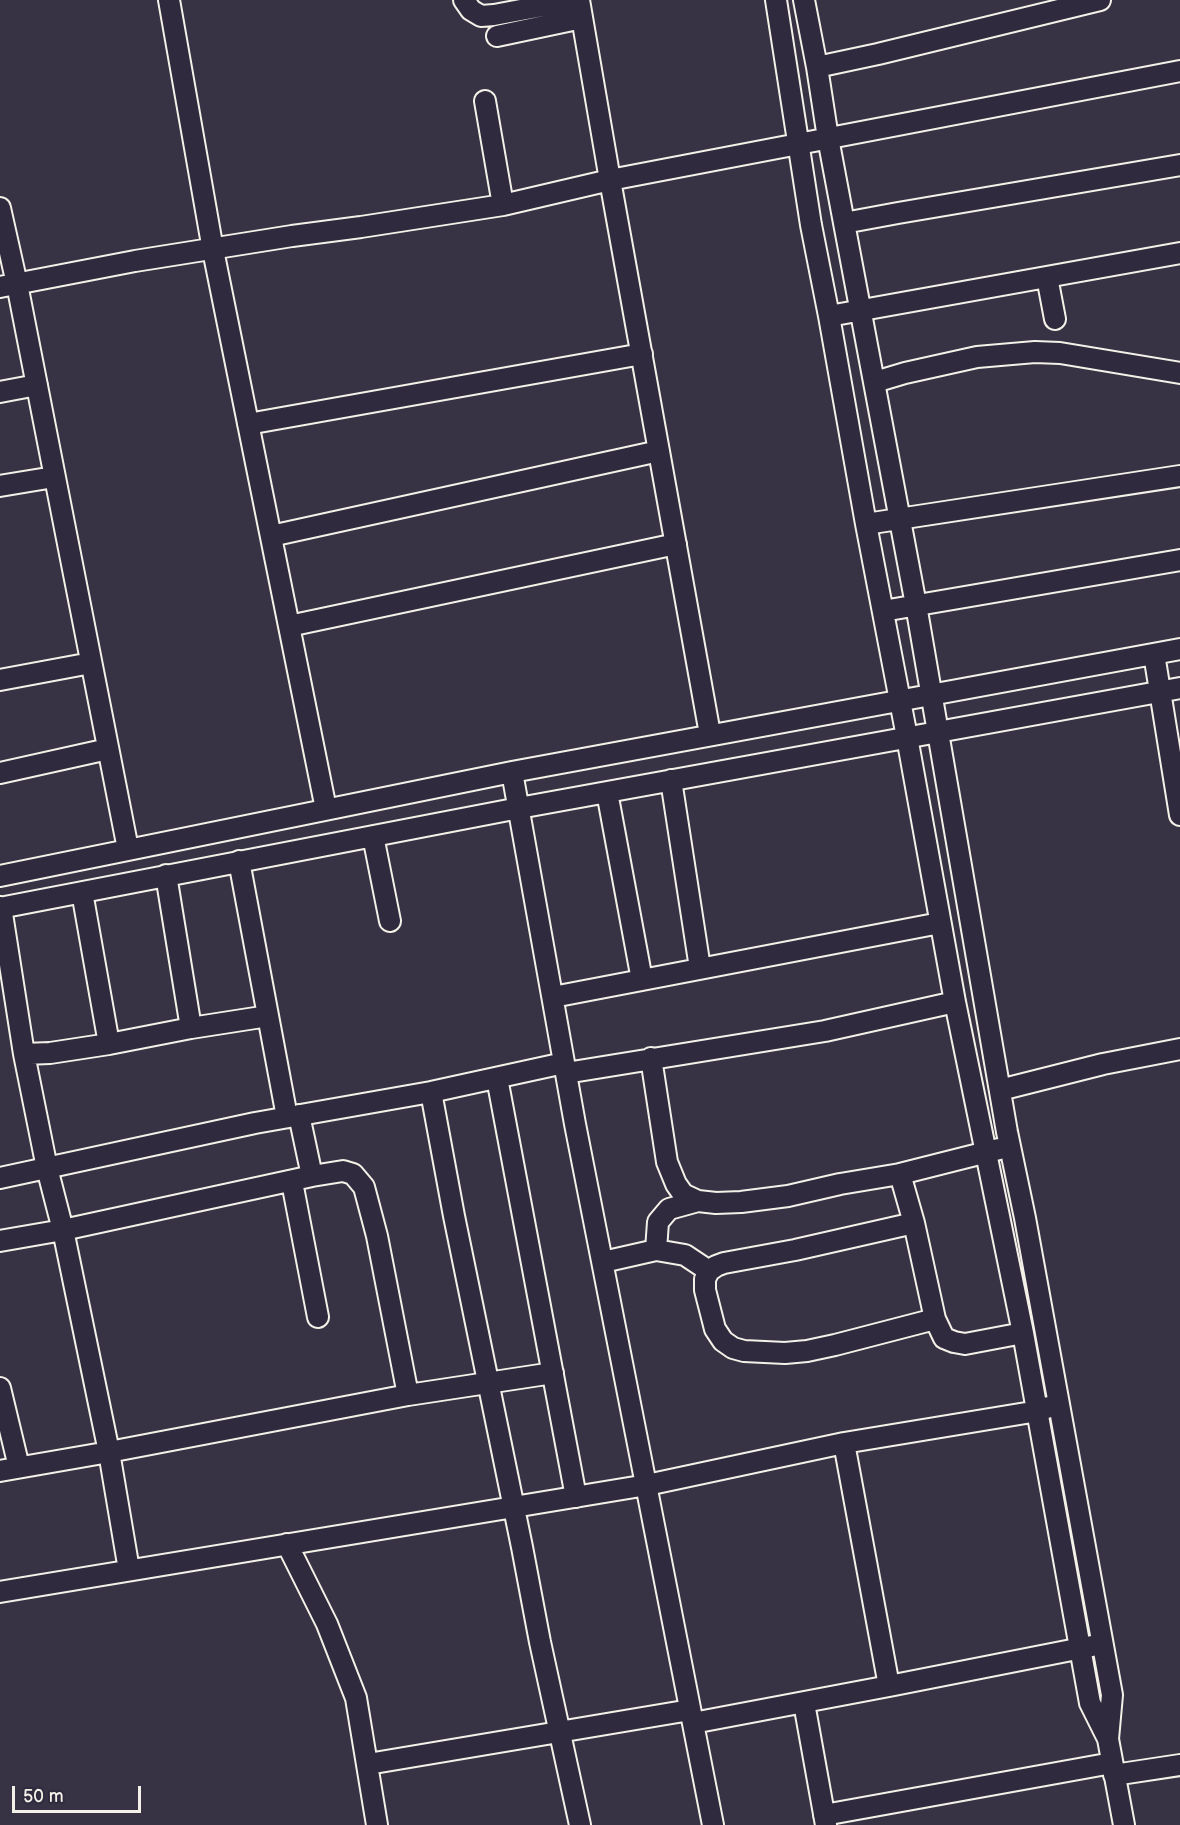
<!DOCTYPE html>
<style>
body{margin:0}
#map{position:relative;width:1180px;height:1825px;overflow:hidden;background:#373244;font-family:"Balsamiq Sans",sans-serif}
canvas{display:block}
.scale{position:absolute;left:12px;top:1786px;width:129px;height:27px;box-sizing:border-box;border:3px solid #f4f1e8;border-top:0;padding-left:8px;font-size:18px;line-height:21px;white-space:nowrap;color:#f4f1e8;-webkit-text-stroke:4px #2f2a3d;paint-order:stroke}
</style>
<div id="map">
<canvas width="1180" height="1825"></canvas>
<div class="scale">50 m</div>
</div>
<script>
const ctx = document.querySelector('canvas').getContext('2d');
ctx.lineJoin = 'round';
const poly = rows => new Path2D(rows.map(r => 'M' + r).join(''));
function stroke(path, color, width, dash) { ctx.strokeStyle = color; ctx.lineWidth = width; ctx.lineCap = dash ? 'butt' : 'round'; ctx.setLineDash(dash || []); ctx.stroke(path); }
const minor = poly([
 [169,0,213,250,326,809],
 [464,0,471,10,481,16,494,15,575,0],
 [776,0,811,225,829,316,866,524,907,737,955,1002,1023,1333,1090,1703,1108,1739,1124,1825],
 [804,0,817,67,828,138,916,605,1007,1132,1025,1218,1112,1695,1108,1739],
 [497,36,582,18],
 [817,67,878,54,1100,0],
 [485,101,503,205],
 [0,208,17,284,128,849],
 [844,223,898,213,1180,165],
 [1047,277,1055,319],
 [0,287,135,261,292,236,361,227,503,205,610,180,579,0],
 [829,316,1180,253],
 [875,382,905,373,977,357,1035,352,1060,353,1180,373],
 [0,392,37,385],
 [248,424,642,354],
 [0,486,54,477],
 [866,524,1180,476],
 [271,536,659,451],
 [883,611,1180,560],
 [289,626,676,544],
 [1154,654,1180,815],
 [0,680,91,663],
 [710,734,610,180,1180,71],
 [512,772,575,1124,713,1825],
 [0,773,108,749],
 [671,780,700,968],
 [607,792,642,980],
 [373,836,390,921],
 [239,861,287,1117],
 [166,875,191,1028,268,1016],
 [0,876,512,772,1180,649],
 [82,892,109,1044,191,1028],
 [1,907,24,1054,47,1168,63,1230,109,1452,129,1570],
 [0,908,519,808,1180,688],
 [553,997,940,923],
 [24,1054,50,1053,109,1044],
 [651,1058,667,1162,676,1184,683,1194,698,1201,716,1203,741,1202,788,1196,840,1184,900,1174],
 [566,1073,825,1031,955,1002],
 [497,1078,576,1497],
 [1000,1090,1103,1064,1180,1049],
 [431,1092,454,1216,522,1547,540,1642,580,1825],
 [999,1149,900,1174,914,1223,935,1319,944,1338,954,1342,965,1344,1023,1333],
 [312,1176,343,1171,353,1174,364,1187,377,1236,408,1395],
 [0,1178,255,1123,431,1092,564,1063],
 [292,1182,318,1317],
 [914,1223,795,1250,724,1263,716,1266,709,1271,705,1279,705,1290,715,1329,723,1341,733,1348,744,1351,785,1353,807,1351,835,1345,935,1319],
 [0,1241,63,1230,312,1176,299,1115],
 [656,1250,658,1222,669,1209,698,1201],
 [603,1262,656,1250,685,1255,709,1271],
 [0,1388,19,1467],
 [844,1443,889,1686,1092,1646],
 [0,1471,109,1452,408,1395,553,1373],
 [287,1544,327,1624,356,1698,377,1825],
 [0,1592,647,1485,844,1443,1038,1411,1049,1407],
 [804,1703,826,1825],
 [693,1723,889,1686],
 [368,1764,690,1710],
 [1114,1775,1180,1765],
 [824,1815,1112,1763]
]);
stroke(minor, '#f4f1e8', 24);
stroke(minor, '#2f2a3d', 20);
</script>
